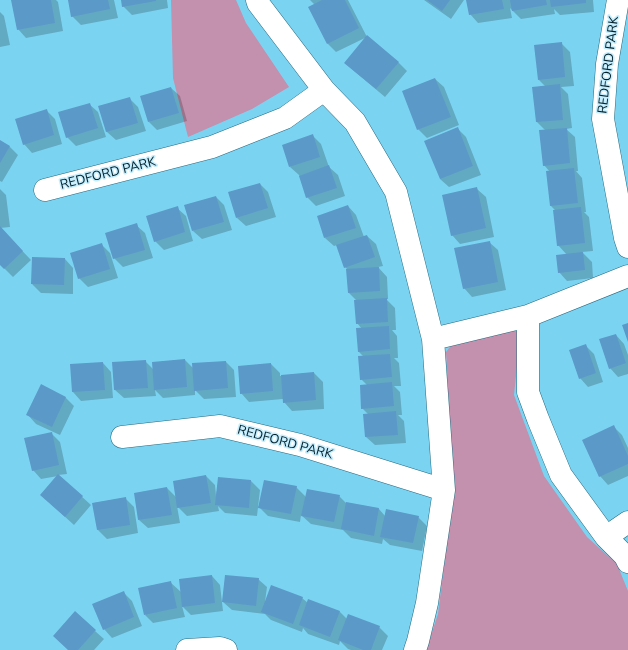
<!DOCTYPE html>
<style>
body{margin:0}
canvas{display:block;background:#7bd3f2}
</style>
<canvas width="628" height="650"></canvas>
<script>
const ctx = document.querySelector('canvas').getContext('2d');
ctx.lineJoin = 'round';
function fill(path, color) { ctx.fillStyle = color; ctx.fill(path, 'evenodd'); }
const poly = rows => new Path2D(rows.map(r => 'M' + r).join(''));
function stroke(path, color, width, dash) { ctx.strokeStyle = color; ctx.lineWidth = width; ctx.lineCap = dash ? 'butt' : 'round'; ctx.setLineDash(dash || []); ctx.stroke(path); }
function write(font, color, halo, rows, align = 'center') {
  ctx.font = font + ' "Nunito Sans",sans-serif'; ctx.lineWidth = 3; ctx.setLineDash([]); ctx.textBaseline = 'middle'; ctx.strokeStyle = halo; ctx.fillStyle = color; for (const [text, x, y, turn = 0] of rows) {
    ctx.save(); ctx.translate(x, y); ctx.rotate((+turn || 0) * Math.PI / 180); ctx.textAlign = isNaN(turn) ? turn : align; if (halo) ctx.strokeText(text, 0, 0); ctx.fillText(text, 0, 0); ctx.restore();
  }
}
fill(poly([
 [171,0,236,0,246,23,289,87,252,109,188,137,173,78],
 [515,328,520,337,514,395,544,476,587,537,617,564,628,591,628,650,426,650,438,614,453,493,446,352,452,344]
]), '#c390ae');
fill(poly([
 [12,0,56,0,58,2,63,31,26,38,18,29],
 [69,0,114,0,118,18,81,25,72,16],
 [122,0,167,0,168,8,132,15,123,6],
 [310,0,348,0,367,37,399,63,407,71,385,97,354,71,345,63,367,37,336,52,328,44,315,5],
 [424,0,464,0,451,19],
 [467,0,593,0,594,12,560,15,554,9,555,14,521,19,510,8,512,18,478,23,470,14],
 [0,12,4,16,10,45,0,47],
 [561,43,570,52,574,86,561,87,568,94,572,128,566,129,575,137,578,171,576,171,582,178,586,212,584,212,589,217,593,251,582,252,592,262,593,278,567,281,559,272,567,255,558,245,556,211,551,206,550,172,544,165,546,131,537,122,533,88,546,87,539,80],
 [435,79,444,87,459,125,427,138,418,129],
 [171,88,180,96,187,121,157,130,149,122],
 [129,98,138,107,146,131,116,140,107,132,99,107],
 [89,104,98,112,106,137,76,146,67,137],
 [46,110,55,119,62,144,32,153,24,144],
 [458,129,466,137,481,175,449,187,440,179],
 [312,135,321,144,329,167,338,175,345,196,316,206,307,197,299,175,290,167],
 [0,141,9,146,18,155,2,182,0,181],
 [260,184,268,192,276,217,246,226,237,218],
 [0,189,6,195,10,227,0,228],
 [477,189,486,197,494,237,460,244,452,235],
 [216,197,224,205,232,230,202,239,193,231],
 [348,206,356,215,364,237,367,236,376,244,383,266,378,267,387,277,388,299,386,299,395,308,396,330,392,330,397,336,398,358,394,358,399,363,401,386,394,386,400,392,402,415,398,415,404,421,406,443,375,445,366,437,368,414,362,408,367,385,361,379,364,357,359,352,362,329,357,323,357,301,349,293,347,269,345,267,337,245,334,246,325,238],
 [177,208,186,216,193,241,164,250,155,241],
 [136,225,145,233,153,258,123,267,114,258],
 [0,229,9,237,31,260,13,277,0,264],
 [489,242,498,250,506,290,472,297,464,288],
 [101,244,110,253,118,278,88,287,79,278],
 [33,259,65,259,73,268,73,294,41,293,32,284],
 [616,335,624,344,628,355,628,374,618,377,610,368],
 [585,345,594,354,603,382,588,387,580,378],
 [185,360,194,369,226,362,234,370,236,397,204,399,195,390,195,395,163,398,155,390,156,396,124,398,115,390,145,361,153,369],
 [103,363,111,372,113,398,81,401,73,392,71,365],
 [271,364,280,373,280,376,314,373,323,382,324,409,292,411,284,402,283,399,249,402,241,393],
 [65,397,74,406,60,435,36,424,28,415],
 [613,426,622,435,628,448,628,476,608,485,600,476],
 [51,433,60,442,67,474,58,475,91,505,74,525,41,495,58,476,41,479,33,470],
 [206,476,215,485,216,496,219,478,251,481,260,490,257,516,225,513,218,506,219,511,187,516,177,506,180,523,148,528,139,520,167,488,177,498],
 [296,487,306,497,339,496,347,504,347,503,379,509,385,516,418,517,427,526,422,551,390,545,383,539,382,544,351,538,343,530,311,524,301,515,300,522,268,516,258,506,259,506],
 [125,498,134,507,138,533,107,539,98,530,94,503],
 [212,576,220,585,223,611,191,615,182,606,185,617,153,623,145,615,170,582,181,592],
 [258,579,267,587,265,602,302,598,308,603,339,611,347,619,379,627,388,636,382,650,351,650,348,649,340,641,339,645,308,634,303,628,302,632,271,620,265,614,232,610,223,602],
 [123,592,132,601,142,626,112,638,104,629],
 [95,631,104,639,94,650,68,650]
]), '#0003');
fill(poly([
 [11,0,51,0,55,23,17,30],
 [68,0,108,0,110,9,71,17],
 [121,0,156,0,156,1,122,7],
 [322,0,345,0,359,28,327,44,308,7],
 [427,0,450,0,442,11],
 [466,0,502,0,504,9,469,15],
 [510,0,546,0,547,5,512,11],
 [550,0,586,0,586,3,551,7],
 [367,35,399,62,376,89,344,63],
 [562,42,565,77,538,80,534,45],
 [435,78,451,117,417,130,402,91],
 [560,84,563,120,536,122,532,87],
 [171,87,179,113,148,122,140,96],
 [130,97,138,123,106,132,98,106],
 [90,103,98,128,66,138,58,112],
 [47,109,54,135,23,145,15,119],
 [458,127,473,166,440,179,424,141],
 [567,128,570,163,543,166,539,130],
 [313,134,320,157,289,167,282,145],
 [0,140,10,146,0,163],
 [329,165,337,188,306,198,299,176],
 [574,168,578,203,550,206,546,171],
 [260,183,268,208,236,218,228,192],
 [477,187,486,228,451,236,442,195],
 [216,196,224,222,192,231,184,205],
 [348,205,356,228,324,238,317,216],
 [178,206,185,232,154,242,146,216],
 [581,207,585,243,557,246,553,210],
 [137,223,145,250,113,259,105,233],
 [0,226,23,251,4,269,0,265],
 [367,235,375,257,344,268,336,245],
 [490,241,498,282,463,289,454,248],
 [102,243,110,269,78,279,70,253],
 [583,252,585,270,558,273,556,255],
 [32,257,65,258,64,285,31,284],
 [379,267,380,291,348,293,346,269],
 [387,298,388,322,356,324,354,300],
 [628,323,628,342,622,325],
 [389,326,390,349,358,352,356,328],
 [616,334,626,363,609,369,599,339],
 [586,344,596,373,579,379,569,350],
 [390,354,392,377,360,380,358,356],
 [185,359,187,387,154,390,152,362],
 [146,360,148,388,114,390,112,362],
 [226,361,228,388,194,391,192,363],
 [103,362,105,390,72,392,70,364],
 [271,363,273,391,240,394,238,366],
 [314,372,316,400,283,403,281,375],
 [392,382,394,406,361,409,360,385],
 [41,384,66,397,52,427,26,415],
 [396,411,398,435,365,437,363,414],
 [614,425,628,456,628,464,599,477,582,440],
 [52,432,59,465,32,471,24,438],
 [58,474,83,496,65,517,40,495],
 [206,475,211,503,177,508,173,481],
 [218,477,251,480,249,508,215,505],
 [264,480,297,486,291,514,258,508],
 [167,487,172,515,138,520,134,493],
 [307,489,340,495,334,522,301,516],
 [126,497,130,525,97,530,92,503],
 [346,502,379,508,374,536,341,529],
 [386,509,419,516,413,543,380,537],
 [212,575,215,603,182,607,179,579],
 [225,575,259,578,256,606,222,602],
 [171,581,177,608,144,615,138,588],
 [271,585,303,597,293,624,261,612],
 [124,591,134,617,103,630,92,604],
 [308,599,340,611,330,637,299,625],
 [75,611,96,630,78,650,68,650,53,636],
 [348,614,380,626,371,650,363,650,338,640]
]), '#5b99c8');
const street = poly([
 [257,0,258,3,324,90,355,122,396,192,433,339,444,490,427,603,418,641,415,650],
 [618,0,607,64,603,119,625,238,628,247],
 [45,190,212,147,285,118,324,90],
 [528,316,528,392,538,419,561,475,606,537,628,522],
 [433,339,528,316,628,276],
 [122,437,220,426,300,445,444,490],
 [606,537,625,556,628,562],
 [187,650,220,648,226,650]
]);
stroke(street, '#256a80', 23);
stroke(street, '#fff', 22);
write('13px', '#05212b', '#c4edfd', [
 ["REDFORD PARK",609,65,-83],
 ["REDFORD PARK",108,174,-14],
 ["REDFORD PARK",285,443,15]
]);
</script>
